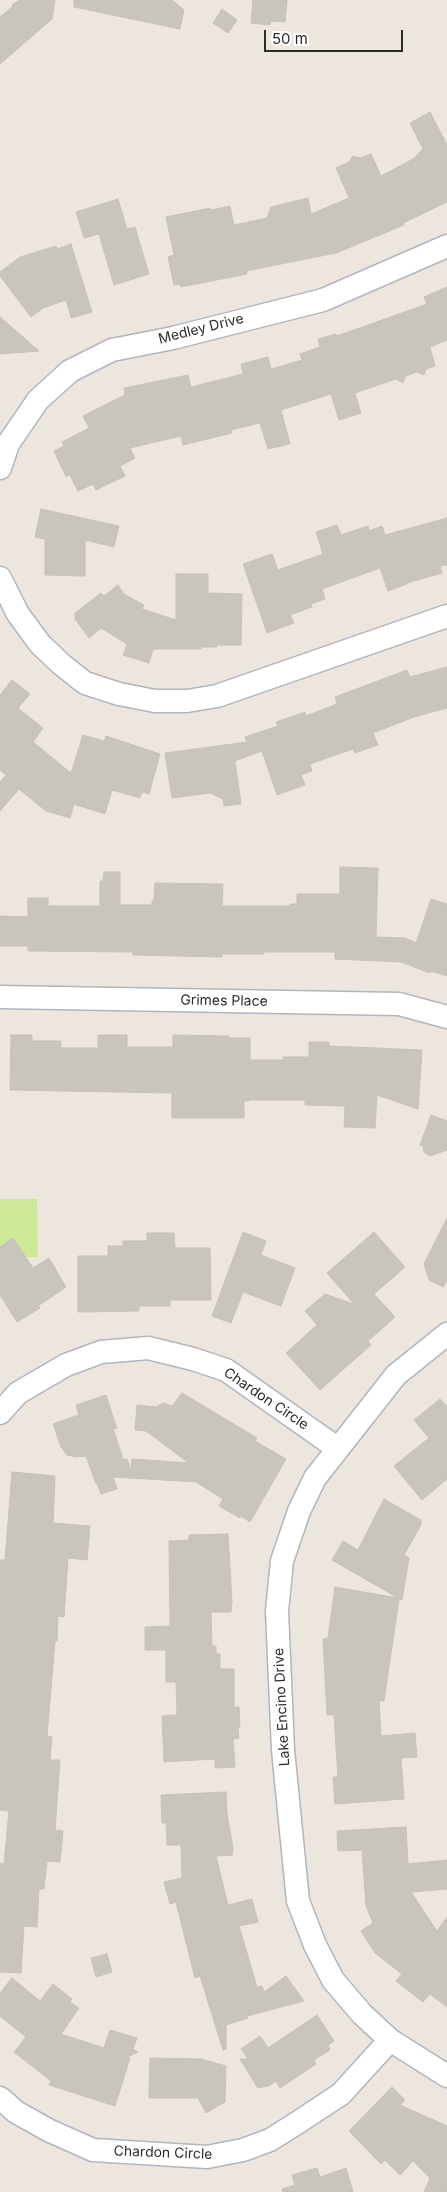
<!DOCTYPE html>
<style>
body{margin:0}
#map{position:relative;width:447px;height:2192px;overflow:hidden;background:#ede6de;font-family:Inter,sans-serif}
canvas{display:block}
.scale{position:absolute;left:264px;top:30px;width:139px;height:22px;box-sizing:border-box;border:2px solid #2b2b2b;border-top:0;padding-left:6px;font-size:15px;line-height:18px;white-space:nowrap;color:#2b2b2b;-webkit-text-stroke:4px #fff;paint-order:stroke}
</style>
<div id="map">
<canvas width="447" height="2192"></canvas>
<div class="scale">50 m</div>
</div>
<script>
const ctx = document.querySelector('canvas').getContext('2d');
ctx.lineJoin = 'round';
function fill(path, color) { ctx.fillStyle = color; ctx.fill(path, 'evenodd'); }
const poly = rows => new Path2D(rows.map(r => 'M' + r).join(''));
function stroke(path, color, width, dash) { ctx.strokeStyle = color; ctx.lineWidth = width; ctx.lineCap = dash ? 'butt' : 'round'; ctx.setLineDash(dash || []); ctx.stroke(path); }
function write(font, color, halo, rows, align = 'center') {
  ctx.font = font + ' Inter,sans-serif'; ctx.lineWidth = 4.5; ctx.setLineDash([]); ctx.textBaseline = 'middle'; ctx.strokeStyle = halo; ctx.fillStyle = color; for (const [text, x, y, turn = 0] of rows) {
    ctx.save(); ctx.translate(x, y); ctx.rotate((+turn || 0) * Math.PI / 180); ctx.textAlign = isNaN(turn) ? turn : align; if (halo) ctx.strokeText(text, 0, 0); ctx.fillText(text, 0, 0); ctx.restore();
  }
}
fill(poly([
 [0,1199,37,1199,38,1257,0,1257]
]), '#cce998');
const building = poly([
 [20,0,55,0,52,19,0,64,0,17,12,7,13,4,20,0],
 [74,0,172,0,184,10,180,29,74,7,74,0],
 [253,0,287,0,285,22,271,21,270,25,251,23,253,0],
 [222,9,237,20,228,33,213,23,222,9],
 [430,112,447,145,447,202,403,223,404,225,336,253,246,271,247,274,181,287,180,284,174,285,168,257,174,255,166,217,210,208,211,210,230,206,234,225,267,218,271,207,308,198,311,214,349,198,336,168,349,162,353,156,360,158,371,154,381,176,413,159,423,149,410,123,430,112],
 [118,199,127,229,135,227,149,274,114,285,99,234,84,238,76,212,118,199],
 [71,244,92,312,71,318,66,300,43,308,31,317,0,276,0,272,20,257,56,246,57,249,71,244],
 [447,287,447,340,430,347,435,366,426,369,424,375,417,372,406,376,403,383,396,379,355,393,361,413,339,420,331,394,281,410,290,444,268,449,260,423,231,430,232,433,183,445,181,436,130,448,135,458,120,466,125,476,96,490,93,484,78,491,70,475,66,477,54,451,64,446,62,442,89,428,83,416,125,395,124,388,188,375,191,387,243,374,241,364,268,357,271,369,302,360,300,354,320,347,318,339,336,334,337,336,427,304,424,297,447,287],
 [0,317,39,351,0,354,0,317],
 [41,509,119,526,114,547,85,540,85,576,45,575,45,539,35,537,41,509],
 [447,518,447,565,440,566,442,573,407,583,407,584,388,591,380,568,322,589,325,599,311,604,312,607,290,615,294,623,267,633,243,564,272,554,278,570,323,554,316,532,337,525,341,535,368,526,369,531,382,526,385,535,447,518],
 [176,574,208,574,208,593,242,594,241,645,217,645,217,647,201,647,201,649,153,649,149,663,123,655,127,644,101,628,89,638,75,619,75,613,101,593,104,596,118,585,124,594,144,605,142,609,176,620,176,574],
 [447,667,447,708,414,717,373,733,378,745,355,753,353,749,310,764,312,771,301,775,305,785,277,795,262,751,235,761,241,804,224,806,223,799,210,793,172,798,165,753,247,742,245,737,278,726,276,722,305,712,306,716,337,704,335,697,407,670,410,677,447,667],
 [12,680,30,694,18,708,43,728,33,742,71,773,83,735,104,741,106,736,160,754,149,794,142,792,140,798,112,790,105,814,74,804,70,818,46,811,19,789,0,811,0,782,6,775,0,770,0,695,12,680],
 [340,867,378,868,376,937,405,938,416,943,431,899,447,904,447,976,431,971,430,973,401,962,335,959,335,952,264,952,264,954,222,954,222,957,133,955,133,952,28,951,28,946,0,946,0,916,28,917,28,898,48,898,48,906,100,906,100,881,103,881,104,872,120,872,120,905,152,905,152,901,154,901,155,883,223,884,222,906,290,906,290,904,297,904,297,894,340,894,340,867],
 [11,1035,32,1035,32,1041,61,1041,61,1048,98,1048,98,1035,127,1035,127,1047,173,1047,173,1035,229,1036,229,1038,250,1038,250,1060,283,1060,283,1057,309,1057,309,1042,329,1042,329,1046,422,1050,418,1109,377,1095,375,1128,344,1127,345,1106,305,1105,305,1100,249,1100,249,1101,244,1101,244,1118,172,1118,172,1093,10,1090,11,1035],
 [431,1115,447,1121,447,1150,430,1156,424,1152,423,1146,420,1145,431,1115],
 [447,1218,447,1280,443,1287,429,1280,424,1264,447,1218],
 [243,1232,266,1241,261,1255,295,1268,281,1306,243,1292,231,1323,212,1316,243,1232],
 [374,1232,405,1267,374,1294,395,1317,368,1341,371,1345,320,1390,286,1353,317,1325,305,1311,325,1294,354,1304,327,1273,374,1232],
 [147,1233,174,1233,175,1248,210,1248,211,1300,170,1300,170,1306,139,1306,139,1311,78,1312,78,1256,108,1256,108,1246,123,1246,123,1241,147,1241,147,1233],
 [13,1238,33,1268,49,1258,66,1287,38,1306,40,1308,17,1322,0,1295,0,1247,13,1238],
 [182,1393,257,1438,255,1441,286,1459,250,1522,241,1516,240,1518,219,1506,223,1499,196,1482,113,1477,117,1489,101,1494,97,1483,96,1484,86,1456,76,1457,67,1455,61,1447,53,1424,79,1415,76,1405,106,1395,117,1429,113,1428,123,1459,127,1459,131,1471,132,1459,189,1463,146,1431,135,1430,137,1405,156,1407,163,1403,172,1406,182,1393],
 [440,1399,447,1407,447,1479,422,1500,394,1466,429,1438,414,1420,440,1399],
 [12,1472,55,1476,53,1523,90,1526,87,1560,68,1558,64,1617,58,1616,57,1641,55,1641,47,1736,52,1737,50,1760,60,1760,55,1830,63,1831,60,1862,47,1861,44,1889,39,1889,37,1927,24,1926,21,1973,0,1972,0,1863,4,1864,9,1811,0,1810,0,1560,5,1560,12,1472],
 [384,1499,421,1520,421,1525,404,1555,409,1558,402,1600,399,1599,384,1701,379,1701,381,1736,415,1733,417,1757,401,1758,404,1799,335,1804,333,1777,338,1777,334,1715,327,1715,323,1639,328,1638,335,1587,398,1598,332,1560,343,1541,358,1550,384,1499],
 [228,1534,232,1602,231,1612,211,1612,212,1646,216,1646,216,1654,220,1654,220,1669,234,1669,234,1707,239,1707,240,1727,238,1727,239,1738,233,1739,235,1767,215,1768,215,1759,164,1762,162,1716,177,1715,176,1682,166,1682,166,1650,145,1650,145,1627,170,1626,169,1541,189,1540,189,1535,228,1534],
 [226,1792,227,1814,233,1848,232,1855,216,1856,228,1905,252,1899,258,1922,239,1926,257,1987,262,1986,264,1992,286,1976,304,2001,247,2016,248,2018,226,2025,226,2049,223,2050,200,1976,195,1978,176,1902,170,1904,164,1882,182,1878,181,1845,167,1845,166,1823,162,1823,161,1795,226,1792],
 [406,1827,408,1864,447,1860,447,1889,411,1892,437,1931,447,1917,447,2007,430,1994,423,2002,396,1981,402,1974,375,1953,361,1931,373,1923,366,1906,362,1850,338,1851,337,1831,406,1827],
 [107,1954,112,1972,96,1977,91,1958,107,1954],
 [12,1978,40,2001,53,1984,72,1999,70,2002,79,2008,61,2034,104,2048,110,2030,137,2038,133,2049,138,2052,126,2058,130,2058,115,2106,49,2085,51,2081,14,2052,26,2037,0,2016,0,1993,12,1978],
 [317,2015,334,2041,328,2045,330,2050,314,2060,316,2064,280,2088,276,2081,269,2086,258,2088,240,2059,248,2059,241,2049,260,2036,268,2048,317,2015],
 [150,2058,201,2059,226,2066,225,2102,206,2113,198,2098,149,2098,150,2058],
 [392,2087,405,2100,400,2105,447,2126,447,2192,424,2192,430,2178,413,2161,400,2175,385,2160,381,2164,349,2131,392,2087],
 [317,2168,320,2177,346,2168,353,2192,283,2192,282,2189,295,2185,292,2175,317,2168]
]);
fill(building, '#c9c4bc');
stroke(building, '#c8c1b8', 1);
const minor = poly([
 [0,468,8,444,38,400,70,371,112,350,173,338,323,300,447,246],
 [0,578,18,614,40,644,61,664,85,683,119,694,155,701,187,701,217,696,447,616],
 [0,997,399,1004,447,1017],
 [447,1334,396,1375,315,1478,299,1511,282,1561,277,1611,283,1750,298,1901,315,1945,333,1980,362,2014,390,2040,447,2076],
 [0,1413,18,1393,66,1365,101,1352,148,1348,193,1359,226,1370,337,1448],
 [0,2098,16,2112,50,2131,93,2150,207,2157,243,2150,270,2140,297,2123,341,2094,390,2040]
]);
stroke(minor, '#b1b5bf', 25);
stroke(minor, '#fff', 22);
write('14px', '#2b2b2b', '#fff', [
 ["Medley Drive",201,329,-14],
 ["Grimes Place",224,1001,1],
 ["Chardon Circle",266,1399,34],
 ["Lake Encino Drive",282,1707,-93],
 ["Chardon Circle",163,2153,2]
]);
</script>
